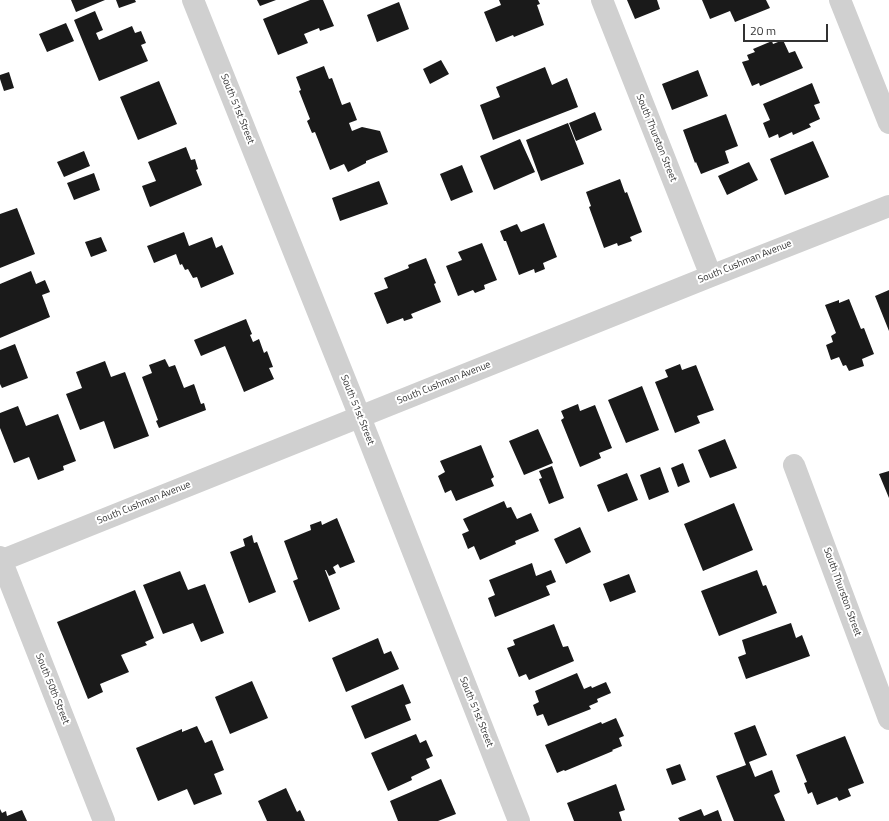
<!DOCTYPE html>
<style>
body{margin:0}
#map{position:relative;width:889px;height:821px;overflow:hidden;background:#fff;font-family:"Titillium Web",sans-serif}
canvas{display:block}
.scale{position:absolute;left:743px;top:24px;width:85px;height:18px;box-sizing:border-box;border:2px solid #333;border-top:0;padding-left:5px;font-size:12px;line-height:14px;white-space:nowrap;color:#333;-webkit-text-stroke:3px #fff;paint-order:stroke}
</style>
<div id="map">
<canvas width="889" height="821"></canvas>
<div class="scale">20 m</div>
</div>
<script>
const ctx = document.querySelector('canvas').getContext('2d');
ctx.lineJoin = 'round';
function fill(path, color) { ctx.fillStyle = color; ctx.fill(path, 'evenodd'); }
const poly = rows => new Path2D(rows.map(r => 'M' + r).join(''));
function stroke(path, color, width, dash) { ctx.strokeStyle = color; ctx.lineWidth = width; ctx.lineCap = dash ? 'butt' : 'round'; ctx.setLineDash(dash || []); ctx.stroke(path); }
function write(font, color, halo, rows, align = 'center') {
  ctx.font = font + ' "Titillium Web",sans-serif'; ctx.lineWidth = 4; ctx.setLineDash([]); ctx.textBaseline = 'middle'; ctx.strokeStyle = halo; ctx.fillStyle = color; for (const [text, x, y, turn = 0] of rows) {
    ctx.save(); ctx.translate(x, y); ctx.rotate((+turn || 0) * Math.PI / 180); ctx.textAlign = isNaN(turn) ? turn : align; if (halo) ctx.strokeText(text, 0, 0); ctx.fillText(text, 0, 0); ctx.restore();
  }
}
fill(poly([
 [71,0,105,0,76,12],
 [116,0,135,0,136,2,119,8],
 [257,0,276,0,260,6],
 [310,0,323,0,334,26,320,31,319,28,304,34,308,43,278,55,263,19],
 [499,0,538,0,540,4,537,5,544,25,514,37,513,35,496,42,484,12,501,5],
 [627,0,657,0,660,9,635,19],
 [702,0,766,0,770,8,735,22,730,11,710,19],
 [399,2,409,29,377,42,367,15],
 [95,11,103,30,96,33,99,40,132,26,135,33,141,31,146,43,141,45,148,61,99,81,74,20],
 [66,23,74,41,47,52,39,34],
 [783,40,789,53,795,51,803,68,760,86,759,83,752,86,742,62,749,60,747,55,755,52,753,49,772,41,773,44],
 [441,60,449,74,430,84,423,69],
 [324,66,329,79,332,78,342,105,350,102,357,120,349,123,352,131,362,127,380,131,388,152,366,161,366,163,348,172,344,164,330,170,315,132,312,133,307,121,310,119,299,91,301,90,296,77],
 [545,67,552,85,567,78,578,107,493,140,480,105,500,97,496,87],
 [698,70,708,96,672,110,662,84],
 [9,72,14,88,4,91,0,79,0,75],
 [159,81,177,124,138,140,120,97],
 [812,83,820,103,814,105,820,119,809,124,811,127,793,135,792,132,779,138,778,134,769,138,763,123,770,120,763,104],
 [595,112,602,130,576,141,569,123],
 [726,114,738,146,725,151,729,163,701,174,696,162,695,163,683,130],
 [568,123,584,164,541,181,526,140],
 [520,139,535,172,494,190,480,156],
 [813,141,829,177,785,195,770,159],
 [186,147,191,160,195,159,198,169,196,170,202,185,150,207,142,186,156,181,148,162],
 [84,151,90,166,64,177,57,162],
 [749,162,758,180,727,195,718,176],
 [462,165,473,192,451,201,440,174],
 [94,173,100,190,74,200,67,183],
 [620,179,625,193,627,192,642,232,630,237,632,241,618,246,617,243,604,248,589,207,591,206,586,192],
 [379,181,388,204,340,221,332,198],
 [17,208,35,254,0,268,0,214],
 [544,223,557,257,543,263,545,269,535,273,534,269,519,275,506,241,504,241,500,231,517,224,521,232],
 [184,232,189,246,212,237,216,248,222,245,234,274,201,288,197,277,193,278,188,269,185,270,182,264,180,265,176,254,154,263,147,246],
 [101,237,107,251,91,257,85,242],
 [482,243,497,280,484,285,485,289,475,293,473,290,458,296,446,266,462,260,458,252],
 [426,258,436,283,434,284,441,302,411,314,413,318,404,321,403,318,387,324,374,293,388,288,384,278,409,268,408,265],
 [31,271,36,284,45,280,50,292,42,295,50,317,0,338,0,284],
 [889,290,889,331,875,296],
 [849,299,861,329,864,328,874,354,862,359,864,366,849,371,846,365,843,366,839,357,831,360,826,345,833,342,831,336,836,333,825,305,839,300,839,303],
 [246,319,252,334,250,335,253,342,259,339,264,353,267,351,273,367,269,368,274,379,244,392,225,346,201,356,194,340],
 [15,344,28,378,2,388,0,384,0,350],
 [165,359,169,367,175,365,184,388,194,384,201,404,204,403,206,410,159,428,156,421,158,420,142,377,152,373,149,365],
 [105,361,111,377,125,372,149,436,114,449,104,421,80,430,66,394,82,388,76,372],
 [680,364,682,370,696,365,714,410,697,416,700,423,675,433,655,382,668,377,665,370],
 [642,386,659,430,626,443,608,400],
 [578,404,580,411,595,405,612,448,599,453,601,458,580,467,561,420,564,418,561,411],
 [18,406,26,426,58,414,76,461,63,466,64,470,38,480,29,457,14,463,0,428,0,413],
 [538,429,553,463,524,475,509,441],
 [725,439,737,468,710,478,698,450],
 [481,445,494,477,491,479,494,486,456,501,451,490,445,493,438,476,445,472,440,461],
 [683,463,690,482,678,487,671,468],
 [552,466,564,498,549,504,539,479,542,478,539,471],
 [660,467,669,492,649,500,640,475],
 [889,471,889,498,879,474],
 [627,473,638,500,608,512,597,485],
 [504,501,507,508,511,507,517,519,531,513,539,531,515,541,516,544,480,560,474,546,468,549,462,534,469,531,463,519],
 [734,503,753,550,703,571,684,524],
 [337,518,355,562,340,568,338,564,333,567,336,573,329,576,326,570,325,570,340,609,309,622,293,581,298,579,284,541,311,530,310,525,321,521,322,525],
 [580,527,591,552,566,564,554,539],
 [252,535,254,543,257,542,276,592,249,603,230,552,245,546,243,539],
 [532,563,536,576,551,570,556,582,546,586,550,595,495,617,488,598,495,595,489,580],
 [757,570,763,586,766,585,777,613,719,636,701,591],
 [180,571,188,590,205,584,224,633,201,642,193,623,163,634,143,585],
 [629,574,636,592,610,602,603,584],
 [135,590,154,638,145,642,147,645,121,655,129,672,100,684,103,692,88,699,57,622],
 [791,623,796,638,802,635,810,656,746,679,738,657,746,654,742,640],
 [554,624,563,647,568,646,574,661,529,680,526,674,519,677,507,648,515,645,513,640],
 [378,638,384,654,391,651,399,669,346,692,332,658],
 [577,673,584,689,591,686,592,688,606,682,611,693,597,699,598,702,589,706,591,709,548,726,543,714,537,716,533,705,539,702,535,691],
 [252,681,268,718,230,734,215,697],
 [403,684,411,703,405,705,411,720,365,739,351,706],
 [616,718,624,736,619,738,622,746,612,750,613,751,565,771,564,770,557,773,545,745,601,722,602,724],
 [755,725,767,755,749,762,755,777,772,770,780,792,774,795,785,821,734,821,716,776,746,765,734,733],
 [197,726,205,743,212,740,224,770,214,774,222,794,194,805,187,789,158,801,136,748,182,729,182,732],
 [416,734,420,743,426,740,433,756,426,759,430,768,411,777,412,780,388,791,371,753],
 [845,736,864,783,848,789,851,796,839,801,837,797,817,805,812,792,808,794,804,783,807,782,796,755],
 [680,764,686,780,672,785,666,769],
 [441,779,456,814,438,821,398,821,390,801],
 [616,784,625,810,619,812,622,821,574,821,567,803],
 [286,788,297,812,300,810,305,821,267,821,258,801],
 [0,809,2,813,6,811,7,816,22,810,27,821,0,821],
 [701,809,704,816,718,810,722,821,680,821,678,818]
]), '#1a1a1a');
stroke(poly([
 [193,0,360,417,519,821],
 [602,0,711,276],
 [840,0,889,123],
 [794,465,889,719],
 [0,557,104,821],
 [0,561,711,276,889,206]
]), '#d0d0d0', 22);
write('10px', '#333', '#fff', [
 ["South 51st Street",237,109,68],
 ["South Thurston Street",656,138,68],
 ["South Cushman Avenue",745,262,-22],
 ["South Cushman Avenue",444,383,-22],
 ["South 51st Street",357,410,68],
 ["South Cushman Avenue",144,503,-22],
 ["South Thurston Street",842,592,70],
 ["South 50th Street",52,689,68],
 ["South 51st Street",476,712,68]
]);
</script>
